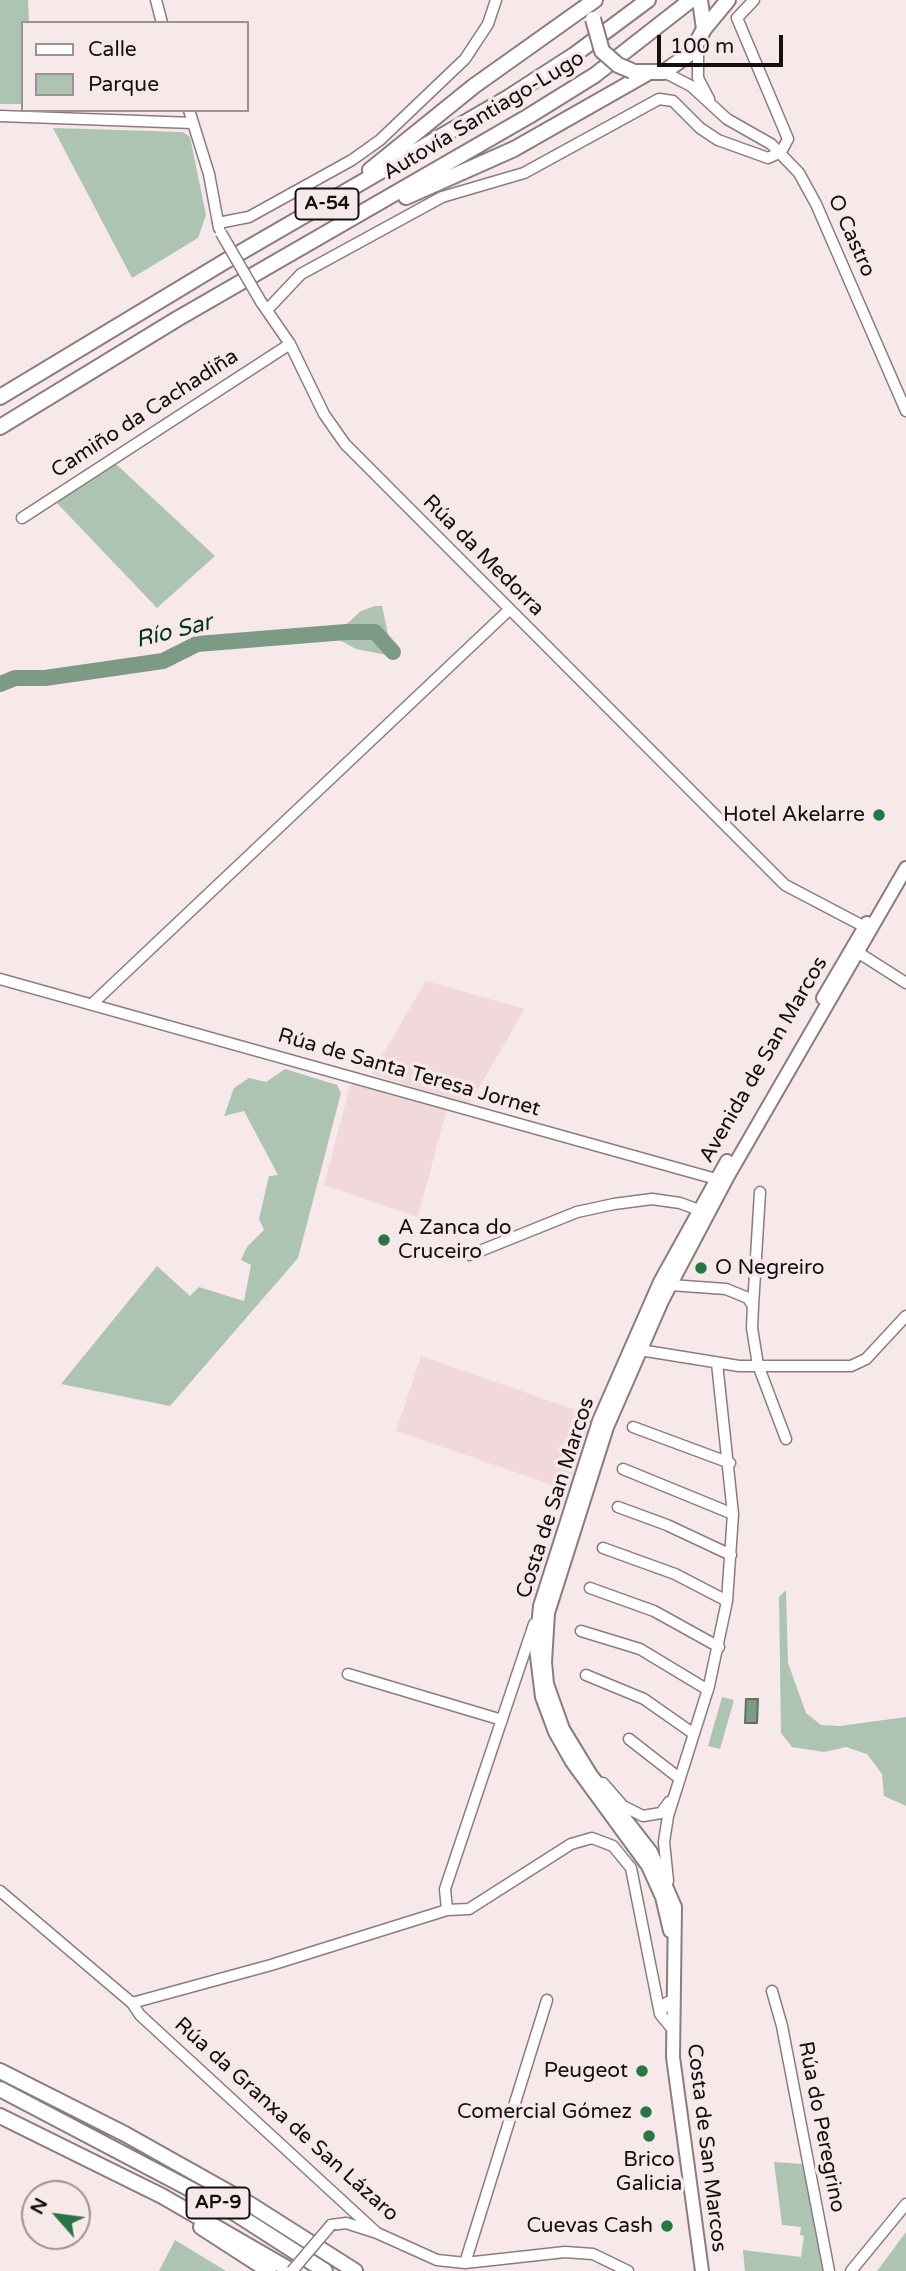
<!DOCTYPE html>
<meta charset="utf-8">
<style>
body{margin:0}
#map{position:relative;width:906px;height:2271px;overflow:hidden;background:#f7e8ea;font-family:"Varela Round",sans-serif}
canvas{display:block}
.legend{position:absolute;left:21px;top:21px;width:228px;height:91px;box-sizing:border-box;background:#f7e8ea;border:2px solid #9c9293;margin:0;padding:9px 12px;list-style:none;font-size:21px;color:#141010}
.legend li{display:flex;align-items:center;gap:14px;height:35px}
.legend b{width:35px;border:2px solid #9c9293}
.north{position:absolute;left:21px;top:2180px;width:70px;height:70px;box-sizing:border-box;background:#f7e8ea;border:2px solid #9c9293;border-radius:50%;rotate:298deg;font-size:19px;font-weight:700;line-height:28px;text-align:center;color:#141010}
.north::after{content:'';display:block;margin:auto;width:24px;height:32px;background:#297645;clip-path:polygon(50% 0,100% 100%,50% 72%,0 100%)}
.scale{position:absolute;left:657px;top:35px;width:126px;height:32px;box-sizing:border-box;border:4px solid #141010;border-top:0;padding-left:9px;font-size:21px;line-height:24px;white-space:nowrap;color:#141010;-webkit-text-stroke:5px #f7e8ea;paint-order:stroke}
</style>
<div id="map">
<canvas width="906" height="2271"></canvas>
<ul class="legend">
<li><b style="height:9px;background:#fff"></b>Calle</li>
<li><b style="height:19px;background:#adc4b2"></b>Parque</li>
</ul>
<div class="north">N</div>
<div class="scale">100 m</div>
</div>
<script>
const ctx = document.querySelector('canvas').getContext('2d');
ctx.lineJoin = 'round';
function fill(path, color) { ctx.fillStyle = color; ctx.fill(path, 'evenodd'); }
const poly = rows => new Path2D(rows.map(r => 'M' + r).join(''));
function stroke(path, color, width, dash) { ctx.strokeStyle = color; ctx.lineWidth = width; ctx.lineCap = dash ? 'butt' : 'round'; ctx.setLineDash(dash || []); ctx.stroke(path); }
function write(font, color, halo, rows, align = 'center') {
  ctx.font = font + ' "Varela Round",sans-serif'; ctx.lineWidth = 7; ctx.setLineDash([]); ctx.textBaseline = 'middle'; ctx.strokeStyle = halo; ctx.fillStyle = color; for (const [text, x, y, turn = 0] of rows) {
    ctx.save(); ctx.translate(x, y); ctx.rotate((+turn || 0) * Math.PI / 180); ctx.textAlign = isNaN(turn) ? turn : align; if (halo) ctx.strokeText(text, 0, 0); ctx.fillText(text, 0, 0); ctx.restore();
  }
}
fill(poly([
 [426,981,525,1009,469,1104,371,1074],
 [357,1082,447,1108,418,1217,324,1185,350,1086],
 [421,1356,596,1417,570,1491,396,1431]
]), '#f0d8db');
fill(poly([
 [0,0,28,0,29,23,23,23,23,104,0,104],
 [53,128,183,132,190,137,206,215,198,238,132,278],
 [116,464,215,556,157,608,56,502],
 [375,606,382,606,388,634,398,651,397,657,356,649,338,639,339,631,361,611],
 [285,1069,337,1085,341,1093,298,1258,170,1406,61,1384,157,1266,190,1296,199,1287,244,1301,251,1265,241,1260,247,1247,264,1230,259,1219,269,1176,278,1175,244,1111,224,1116,234,1088,249,1078,266,1082],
 [786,1590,788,1663,806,1713,821,1725,840,1726,906,1717,906,1806,884,1796,882,1774,867,1754,846,1747,824,1752,792,1747,781,1733,779,1597],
 [722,1697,734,1700,720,1749,708,1746],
 [774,2162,802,2164,824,2271,745,2271,743,2250,801,2257,804,2236,800,2235,801,2227,782,2225],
 [906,2232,906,2271,877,2271],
 [175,2240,226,2271,159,2271]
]), '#adc4b2');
const water = poly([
 [746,1699,758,1699,757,1723,745,1723,746,1699]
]);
fill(water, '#7d9b84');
stroke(water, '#5e7161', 2);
stroke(poly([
 [0,684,15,678,45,678,163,661,197,644,346,632,375,632,393,652]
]), '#7d9b84', 16);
const minor = poly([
 [156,0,162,23],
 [698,47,698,78,709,99],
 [664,72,691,86,727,119,771,144,799,173,816,204,906,411],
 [189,110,209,174,219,228],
 [0,116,193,123],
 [218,223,249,217,352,160,380,140,465,59,488,24,496,0],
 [261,302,290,344,324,414,345,444,785,885,865,927],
 [267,310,301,274,442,197,524,173,659,99,673,101,700,128,718,140,768,158,781,152,788,139,737,18,754,0],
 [22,518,290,344],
 [859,953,906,983],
 [0,979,716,1179],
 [92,1004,509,610],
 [470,1255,577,1212,614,1204,652,1199,680,1203,699,1210],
 [670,1285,726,1289,748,1298,753,1306,752,1328,758,1365,786,1439],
 [753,1306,760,1192],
 [640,1350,739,1366,851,1366,866,1359,906,1316],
 [633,1427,730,1463],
 [623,1469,733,1514],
 [618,1507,667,1525,731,1555],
 [603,1548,675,1574,727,1601],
 [590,1588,654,1611,719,1647],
 [581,1631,640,1649,708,1690],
 [348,1674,502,1720],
 [586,1675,644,1699,694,1734],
 [629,1739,679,1778],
 [603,1783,623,1806,643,1816,661,1813,669,1802],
 [668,1881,664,1842,668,1816,709,1686,727,1601,733,1514,717,1363],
 [0,1891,132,2003,140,2015,377,2233,437,2260,465,2263,565,2252,593,2254,628,2271],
 [447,1910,445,1889,534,1624],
 [772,1991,782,2026,829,2271],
 [132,2003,271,1965,447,1910,469,1909,571,1844,592,1838,613,1846,631,1868,660,2014],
 [673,2030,660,2014,666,2003,674,2000],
 [331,2225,346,2223,377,2233],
 [465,2263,547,2000],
 [851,2271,906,2204]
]);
const major = poly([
 [823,998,867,923],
 [670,1931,662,1897,648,1866,572,1762,555,1732,542,1697,536,1648,540,1606,599,1421,660,1282,727,1161],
 [702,2271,673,2057,675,1907,651,1852,591,1775,563,1729,547,1684,545,1662,548,1613,607,1427,662,1301,728,1176,906,868]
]);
const highway = poly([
 [704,29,728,0],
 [637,72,664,72,692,52,704,29,700,0],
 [370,170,474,86,595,0],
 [406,197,514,149,646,74],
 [0,397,224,262,509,97,574,55,648,0],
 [0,427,177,319,529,116,595,75,691,0],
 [0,2071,125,2134,248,2203,355,2271],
 [0,2089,230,2210,325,2271],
 [0,2116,162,2196,292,2271],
 [201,2227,269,2271]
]);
stroke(minor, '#8b7d7f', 13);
stroke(major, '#8b7d7f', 16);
stroke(highway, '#8b7d7f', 18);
stroke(minor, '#fff', 10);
stroke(major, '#fff', 12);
stroke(highway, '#fff', 14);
const minorBridge = poly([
 [221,233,261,302],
 [292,2271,331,2225]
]);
const highwayBridge = poly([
 [593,19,602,51,618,65,632,71]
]);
stroke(minorBridge, '#8b7d7f', 13, []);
stroke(highwayBridge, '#8b7d7f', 18, []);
stroke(minorBridge, '#fff', 10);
stroke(highwayBridge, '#fff', 14);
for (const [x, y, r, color] of [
 [879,815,7,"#297645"],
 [384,1240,7,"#297645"],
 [701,1268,7,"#297645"],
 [642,2071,7,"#297645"],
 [646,2112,7,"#297645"],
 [649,2136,7,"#297645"],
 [667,2226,7,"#297645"]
]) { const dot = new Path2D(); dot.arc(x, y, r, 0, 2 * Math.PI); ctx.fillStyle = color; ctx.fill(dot); stroke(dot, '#f7e8ea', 2.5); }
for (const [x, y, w] of [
 [327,204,63],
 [218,2203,63]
]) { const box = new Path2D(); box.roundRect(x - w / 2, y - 15.5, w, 31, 5); ctx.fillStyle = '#f7e8ea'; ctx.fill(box); stroke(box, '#141010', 2); }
write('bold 19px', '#141010', null, [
 ["A-54",327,204],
 ["AP-9",218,2203]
]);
write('21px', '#141010', '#f7e8ea', [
 ["Autovía Santiago-Lugo",484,116,-31],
 ["O Castro",851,236,66],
 ["Camiño da Cachadiña",145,414,-33],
 ["Rúa da Medorra",483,556,45],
 ["Avenida de San Marcos",764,1060,-60],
 ["Rúa de Santa Teresa Jornet",409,1073,16],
 ["Costa de San Marcos",556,1498,-72],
 ["Rúa da Granxa de San Lázaro",286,2120,42],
 ["Rúa do Peregrino",821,2127,79],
 ["Costa de San Marcos",706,2148,83]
]);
write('21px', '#141010', '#f7e8ea', [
 ["Hotel Akelarre",865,815],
 ["A Zanca do",398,1228,"left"],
 ["Cruceiro",398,1252,"left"],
 ["O Negreiro",715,1268,"left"],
 ["Peugeot",628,2071],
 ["Comercial Gómez",632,2112],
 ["Brico",649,2160,"center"],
 ["Galicia",649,2184,"center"],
 ["Cuevas Cash",653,2226]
], 'right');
write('italic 23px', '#003718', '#f7e8ea', [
 ["Río Sar",174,632,-14]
]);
</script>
